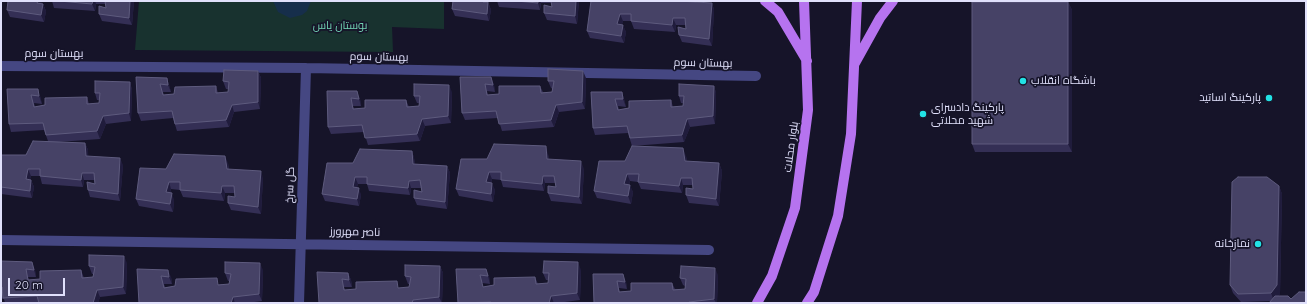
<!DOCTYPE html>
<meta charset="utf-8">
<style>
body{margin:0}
#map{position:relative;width:1307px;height:304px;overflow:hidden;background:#161429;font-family:Quicksand,sans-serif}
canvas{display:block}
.frame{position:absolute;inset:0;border:2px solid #e0e0fb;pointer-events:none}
.scale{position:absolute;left:8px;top:278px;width:57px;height:18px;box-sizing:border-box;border:2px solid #e0e0fb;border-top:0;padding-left:5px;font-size:12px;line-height:14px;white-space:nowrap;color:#e0e0fb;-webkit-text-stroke:3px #161429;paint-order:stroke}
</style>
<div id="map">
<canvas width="1307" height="304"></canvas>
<div class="frame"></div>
<div class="scale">20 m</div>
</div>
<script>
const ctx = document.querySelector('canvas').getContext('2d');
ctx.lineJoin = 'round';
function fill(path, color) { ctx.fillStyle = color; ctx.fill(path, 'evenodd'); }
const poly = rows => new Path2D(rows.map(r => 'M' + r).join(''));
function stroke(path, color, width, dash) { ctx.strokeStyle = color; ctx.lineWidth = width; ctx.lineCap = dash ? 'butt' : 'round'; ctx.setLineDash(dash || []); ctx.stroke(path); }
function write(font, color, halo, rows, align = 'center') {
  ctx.font = font + ' Quicksand,Cairo,sans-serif'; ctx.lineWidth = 3.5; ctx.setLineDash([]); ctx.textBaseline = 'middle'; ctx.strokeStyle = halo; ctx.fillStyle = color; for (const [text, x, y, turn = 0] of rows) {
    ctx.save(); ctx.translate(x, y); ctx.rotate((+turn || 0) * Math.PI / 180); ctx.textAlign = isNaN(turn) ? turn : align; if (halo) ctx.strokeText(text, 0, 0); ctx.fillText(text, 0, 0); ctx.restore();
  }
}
fill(poly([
 [139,1,444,1,444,29,392,27,393,52,135,50]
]), '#18322f');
fill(poly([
 [273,1,311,1,307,11,302,15,290,18,278,12]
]), '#162e4b');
stroke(poly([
 [1,66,306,68,756,76],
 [1,240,709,250],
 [299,303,306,68]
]), '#454782', 10);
stroke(poly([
 [765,1,778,12,807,61],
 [855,63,880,18,893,1],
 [757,303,772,276,795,208,808,110,804,1],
 [807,303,814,292,838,216,851,134,857,1]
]), '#b673ef', 10);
fill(poly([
 [52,1,134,1,132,25,102,21,99,14,106,8,106,4,96,4,95,11,54,8],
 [453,1,487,1,487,2,488,2,491,10,489,21,455,16,452,9],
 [497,1,579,1,577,24,547,20,544,13,552,7,551,3,541,3,540,10,499,7],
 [591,1,712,3,714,10,712,46,682,42,679,35,686,29,686,25,676,25,675,32,634,29,631,21,623,21,622,24,626,32,624,43,590,38,587,31],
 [1068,2,1072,10,1072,152,975,152,972,144],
 [42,3,43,4,46,11,44,22,10,17,7,10],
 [258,71,261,78,260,109,234,112,229,127,177,131,173,118,141,121,138,113,136,77,167,78,171,92,163,92,164,95,174,94,216,86,218,93,228,92,228,89,226,89,223,81],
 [460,77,491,77,494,85,495,92,487,91,488,95,499,94,540,86,543,92,552,92,553,89,551,88,548,81,586,78,585,109,559,112,554,127,502,131,498,118,465,120,462,113],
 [130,82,132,90,131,121,106,124,100,139,58,142,85,143,88,150,88,156,123,165,120,201,90,197,88,190,95,184,94,180,84,180,83,187,42,184,40,176,31,176,30,179,31,180,34,187,32,198,1,194,1,155,26,155,48,141,44,130,11,132,9,124,7,89,40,96,42,104,34,103,35,107,45,105,87,97,89,104,99,103,99,100,97,100,95,93],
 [714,86,716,93,715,124,690,127,684,142,632,146,628,133,595,135,593,128,591,92,622,92,624,99,626,107,618,106,619,110,629,108,671,100,673,107,683,106,683,103,681,103,679,96],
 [327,91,360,99,361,106,353,106,354,109,365,108,406,100,409,107,419,106,419,103,417,103,414,96,452,92,451,123,425,126,420,141,368,145,364,132,331,134,328,127],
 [412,151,414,158,415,164,447,166,450,173,447,209,417,205,414,198,422,192,421,188,411,188,410,195,369,191,367,184,358,184,357,187,361,195,359,206,325,201,322,194,353,163],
 [548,154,549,159,584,169,582,204,551,201,548,193,556,187,555,183,545,183,544,191,503,187,501,180,492,179,491,183,495,190,493,202,459,196,456,189,487,159],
 [686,156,687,161,719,163,722,171,719,206,689,203,686,195,693,189,693,185,683,185,682,193,641,189,638,182,630,181,629,185,633,192,631,204,597,198,594,191,625,161],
 [228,163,229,169,263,178,261,214,231,210,228,203,235,197,235,193,225,193,224,201,183,197,180,190,171,189,170,193,174,200,173,212,139,206,136,199,166,169],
 [1279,186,1282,194,1280,294,1278,296,1306,303,1270,301,1241,302,1233,293,1230,285],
 [1,261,35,270,36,277,28,277,29,280,40,279,81,270,84,278,93,277,94,274,92,274,89,266,127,263,126,294,100,297,98,303,5,303,4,299,1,299],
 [440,266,443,273,442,303,319,303,348,273,351,280,352,287,344,287,345,290,400,288,409,287,410,284,408,284,405,276],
 [137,269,171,277,172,284,164,284,165,287,229,284,230,281,228,281,225,273,263,270,262,301,247,303,139,303],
 [456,269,489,276,490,284,482,283,483,287,494,285,535,277,538,284,548,283,548,280,546,280,543,273,581,270,580,300,557,303,458,303],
 [593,274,626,282,627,289,619,288,620,292,631,291,672,283,675,289,685,289,685,286,683,285,680,278,718,275,717,303,594,303]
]), '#342f55');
fill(poly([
 [38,1,42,1,40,10,37,3],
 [93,1,95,1,96,4,95,11,92,4],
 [130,1,134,1,132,25,129,18],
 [538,1,540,1,541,3,540,10,538,3],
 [576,1,579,1,577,24,575,16],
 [488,2,491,10,489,21,487,14],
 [1068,2,1072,10,1072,152,1068,144],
 [712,3,714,10,712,46,709,39],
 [43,4,46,11,44,22,41,15],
 [620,14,623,21,620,31,617,24],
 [673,18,676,25,675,32,672,25],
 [623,25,626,32,624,43,621,36],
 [258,71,261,78,260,109,258,102],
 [583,71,586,78,585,109,582,102],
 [491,77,494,85,495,92,493,85],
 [167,78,171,92,168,85],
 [130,82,132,90,131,121,129,113],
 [449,85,452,92,451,123,448,116],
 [714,86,716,93,715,124,713,116],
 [38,89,40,96,42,104,39,96],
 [357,91,360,99,361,106,359,99],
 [622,92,624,99,626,107,623,99],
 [232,105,234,112,229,127,226,120],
 [556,105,559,112,554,127,551,120],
 [103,116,106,124,100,139,97,131],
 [422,119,425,126,420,141,417,134],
 [687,119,690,127,684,142,682,135],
 [85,143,88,150,89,163,86,156],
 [546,146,548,154,550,167,547,159],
 [683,148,686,156,688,169,685,161],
 [412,151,414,158,416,171,413,164],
 [225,156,228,163,229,177,227,169],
 [120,158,123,165,120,201,118,194],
 [581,161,584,169,582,204,579,197],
 [719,163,722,171,719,206,716,199],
 [447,166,450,173,447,209,445,202],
 [28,169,31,176,28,186,26,179],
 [261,171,263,178,261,214,258,207],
 [489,172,492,179,489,189,486,182],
 [82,173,84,180,83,187,81,180],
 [627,174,630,181,627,191,624,184],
 [543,176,545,183,544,191,542,184],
 [355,177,358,184,355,194,353,187],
 [681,178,683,185,682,193,679,186],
 [31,180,34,187,32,198,30,191],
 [409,181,411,188,410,195,408,188],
 [169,182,171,189,169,199,166,192],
 [492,183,495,190,493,202,491,194],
 [630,185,633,192,631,204,628,196],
 [222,186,225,193,224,201,221,193],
 [1279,186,1282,194,1280,294,1274,301,1271,293],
 [359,188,361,195,359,206,357,199],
 [172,193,174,200,173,212,170,204],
 [124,256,127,263,126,294,123,287],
 [32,262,35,270,36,277,34,270],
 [578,262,581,270,580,300,577,293],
 [260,263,263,270,262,301,259,294],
 [440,266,443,273,442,303,439,297],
 [715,268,718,275,717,303,716,303,714,299],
 [486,269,489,276,490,284,488,276],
 [168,270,171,277,172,284,169,277],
 [348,273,351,280,352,287,349,280],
 [623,274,626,282,627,289,625,282],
 [97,290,100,297,98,303,93,303],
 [551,296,554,303,549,303],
 [233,297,235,303,231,303]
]), '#201c3c');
const building = poly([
 [8,1,38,1,37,3,43,4,41,15,7,10,8,1],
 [59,1,93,1,92,4,59,1],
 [105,1,130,1,129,18,99,14,99,6,106,8,105,1],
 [453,1,483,1,483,2,488,2,487,14,452,9,453,1],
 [516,1,538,1,538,3,516,1],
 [551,1,576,1,575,16,544,13,544,5,552,7,551,1],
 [591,1,678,1,712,3,709,39,679,35,678,27,686,29,685,18,673,18,672,25,631,21,631,14,620,14,617,24,623,25,621,36,587,31,591,1],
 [972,2,1068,2,1068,144,972,144,972,2],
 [548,69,583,71,582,102,556,105,551,120,499,124,496,111,462,113,460,77,491,77,493,85,485,84,487,95,499,94,499,86,540,86,541,93,552,92,554,81,548,81,548,69],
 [224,70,258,71,258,102,232,105,226,120,175,124,172,111,138,113,136,77,167,78,168,85,160,84,163,95,174,94,175,87,216,86,216,93,228,92,229,82,223,81,224,70],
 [95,81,130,82,129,113,103,116,97,131,46,135,43,123,9,124,7,89,38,89,39,96,31,95,34,107,45,105,45,98,87,97,87,104,99,103,100,93,95,93,95,81],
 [414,84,449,85,448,116,422,119,417,134,365,138,362,125,328,127,327,91,357,91,359,99,351,98,353,109,365,108,365,100,406,100,407,107,419,106,420,96,414,96,414,84],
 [679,84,714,86,713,116,687,119,682,135,630,138,627,126,593,128,591,92,622,92,623,99,615,99,618,110,629,108,629,101,671,100,671,107,683,106,684,96,679,96,679,84],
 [33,141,85,143,86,156,120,158,118,194,88,190,87,182,95,184,94,173,82,173,81,180,40,176,40,169,28,169,26,179,31,180,30,191,1,187,1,155,26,155,33,141],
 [494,144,546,146,547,159,581,161,579,197,548,193,548,186,556,187,554,176,543,176,542,184,501,180,501,172,489,172,486,182,492,183,491,194,456,189,461,159,487,159,494,144],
 [632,146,683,148,685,161,719,163,716,199,686,195,686,188,693,189,692,178,681,178,679,186,638,182,639,174,627,174,624,184,630,185,628,196,594,191,599,161,625,161,632,146],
 [360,149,412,151,413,164,447,166,445,202,414,198,414,190,422,192,420,180,409,181,408,188,367,184,367,177,355,177,353,187,359,188,357,199,322,194,327,163,353,163,360,149],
 [174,154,225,156,227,169,261,171,258,207,228,203,228,196,235,197,234,186,222,186,221,193,180,190,180,182,169,182,166,192,172,193,170,204,136,199,140,168,166,169,174,154],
 [1238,177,1267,177,1279,186,1277,285,1271,293,1238,294,1230,285,1232,182,1238,177],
 [89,255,124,256,123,287,97,290,93,303,39,303,37,296,3,298,2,287,2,291,1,291,1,261,32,262,34,270,26,269,28,280,40,279,40,271,81,270,82,278,93,277,95,267,89,266,89,255],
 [544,261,578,262,577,293,551,296,549,303,492,303,491,302,458,303,456,269,486,269,488,276,480,275,483,287,494,285,494,278,535,277,536,284,548,283,549,273,543,273,544,261],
 [225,262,260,263,259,294,233,297,231,303,139,303,137,269,168,270,169,277,161,276,164,288,175,286,176,279,217,278,218,285,229,284,231,274,225,273,225,262],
 [405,265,440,266,439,297,413,300,412,303,319,303,317,272,348,273,349,280,342,279,344,290,356,289,356,282,397,281,398,288,409,287,411,277,405,276,405,265],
 [681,266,715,268,714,299,689,302,688,303,594,303,593,274,623,274,625,282,617,281,619,292,631,291,631,283,672,283,673,290,685,289,686,279,680,278,681,266],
 [1299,292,1306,292,1306,303,1269,303,1275,296,1288,296,1291,299,1299,292]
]);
fill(building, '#464266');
stroke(building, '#5e5b7e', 1);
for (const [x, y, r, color] of [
 [1023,81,4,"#22e2e5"],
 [1269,98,4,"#22e2e5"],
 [923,114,4,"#22e2e5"],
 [1258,244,4,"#22e2e5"]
]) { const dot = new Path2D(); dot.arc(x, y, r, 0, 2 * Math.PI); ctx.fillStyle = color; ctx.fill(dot); stroke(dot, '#161429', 1.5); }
write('11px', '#72d4b4', '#161429', [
 ["بوستان یاس",340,26]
]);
write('11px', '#e0e0fb', '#161429', [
 ["بهستان سوم",54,54],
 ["بهستان سوم",379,57,1],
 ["بهستان سوم",703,63,1],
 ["بلوار محلات",791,147,-82],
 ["گل سرخ",290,185,-88],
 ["ناصر مهرورز",355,232,1]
]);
write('11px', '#e0e0fb', '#161429', [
 ["باشگاه انقلاب",1031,81],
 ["پارکینگ اساتید",1261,98,"right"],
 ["پارکینگ دادسرای",931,108],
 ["شهید محلاتی",931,121],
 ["نمازخانه",1250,244,"right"]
], 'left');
</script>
